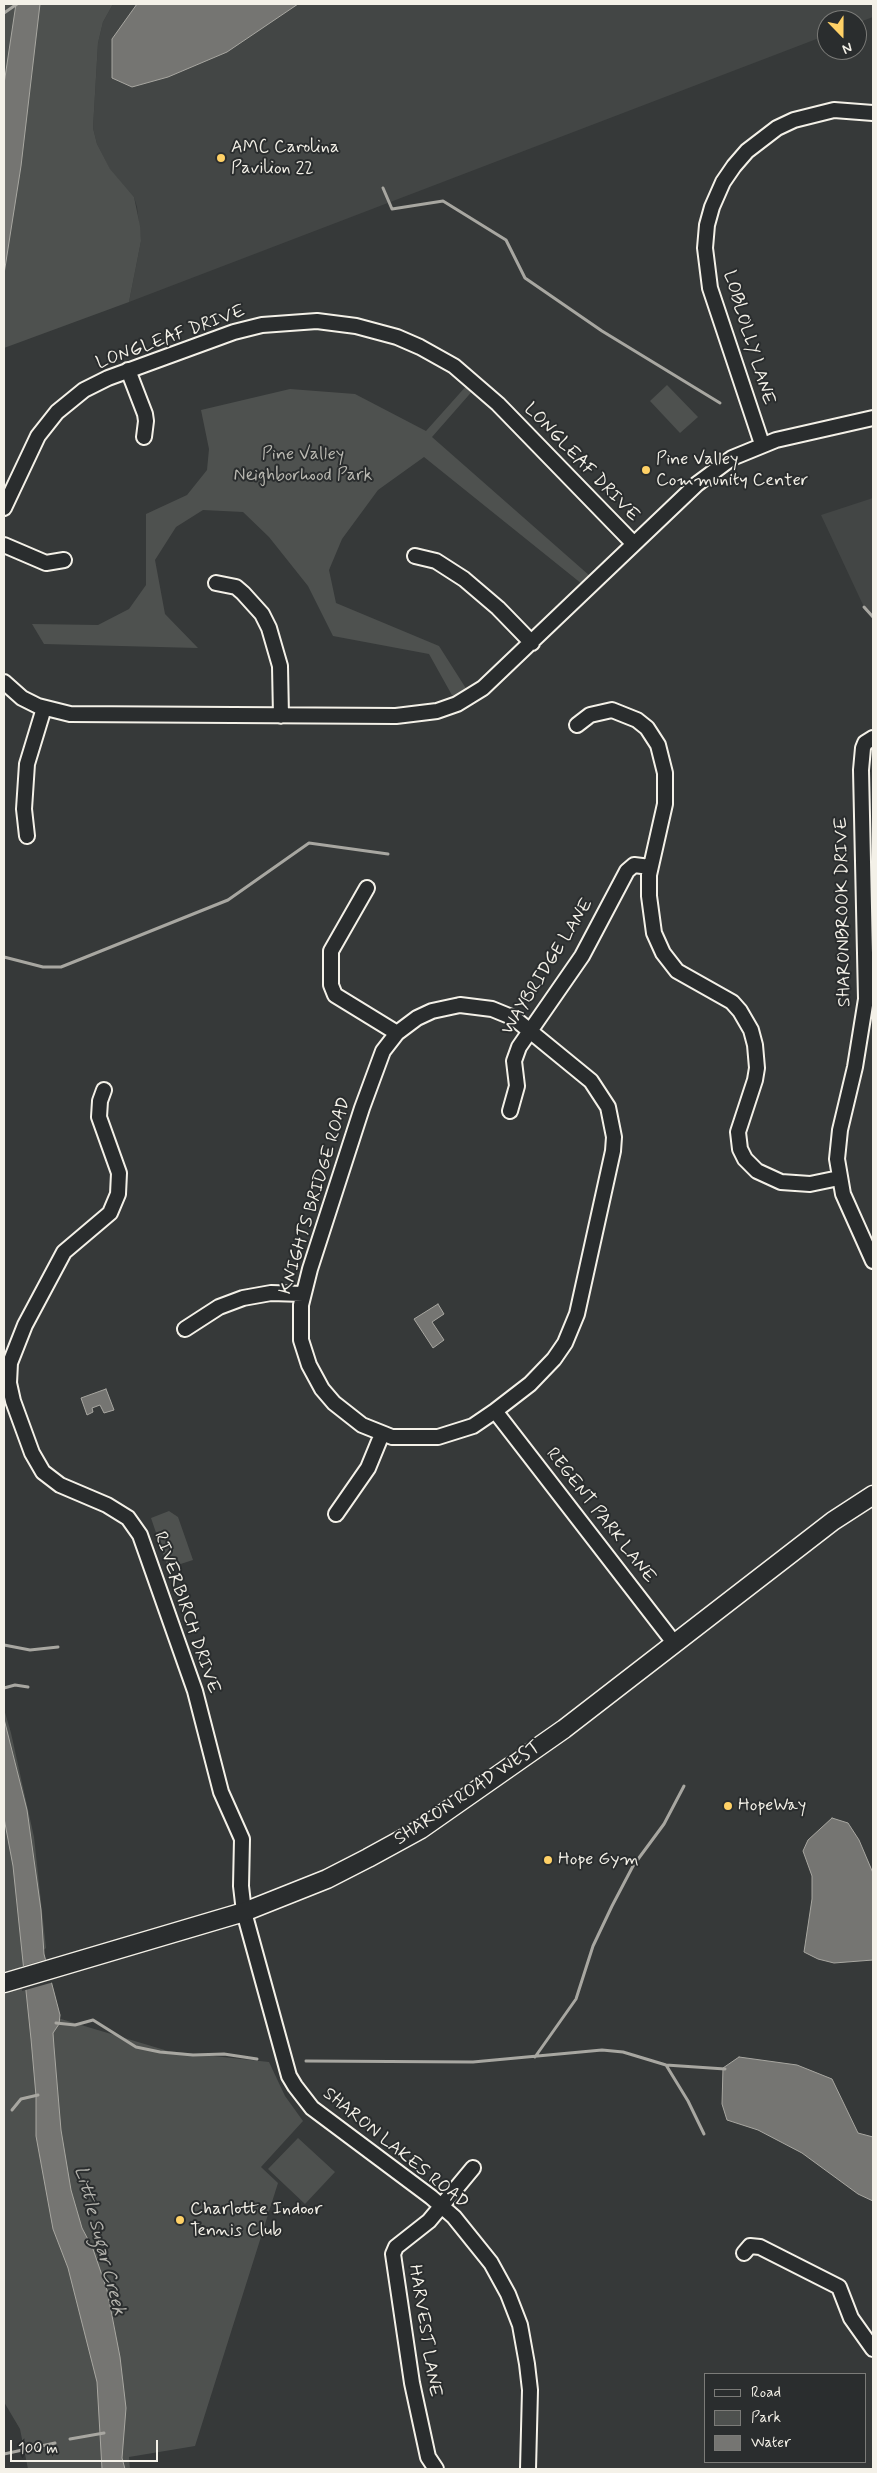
<!DOCTYPE html>
<style>
body{margin:0}
#map{position:relative;width:877px;height:2473px;overflow:hidden;background:#363939;font-family:Mynerve,sans-serif}
canvas{display:block}
.frame{position:absolute;inset:0;border:5px solid #f4f1e8;pointer-events:none}
.legend{position:absolute;left:704px;top:2373px;width:162px;height:90px;box-sizing:border-box;background:#2a2d2e;border:1px solid #7b7b78;margin:0;padding:6px 9px;list-style:none;font-size:15px;color:#f4f1e8}
.legend li{display:flex;align-items:center;gap:10px;height:25px}
.legend b{width:25px;border:1px solid #7b7b78}
.north{position:absolute;left:817px;top:10px;width:50px;height:50px;box-sizing:border-box;background:#2a2d2e;border:1px solid #7b7b78;border-radius:50%;rotate:158deg;font-size:14px;font-weight:700;line-height:20px;text-align:center;color:#f4f1e8}
.north::after{content:'';display:block;margin:auto;width:18px;height:22px;background:#ffd166;clip-path:polygon(50% 0,100% 100%,50% 72%,0 100%)}
.scale{position:absolute;left:10px;top:2440px;width:148px;height:22px;box-sizing:border-box;border:2px solid #f4f1e8;border-top:0;padding-left:6px;font-size:15px;line-height:18px;white-space:nowrap;color:#f4f1e8;-webkit-text-stroke:4px #2a2d2e;paint-order:stroke}
</style>
<div id="map">
<canvas width="877" height="2473"></canvas>
<div class="frame"></div>
<ul class="legend">
<li><b style="height:6px;background:#2a2d2e"></b>Road</li>
<li><b style="height:14px;background:#4e514f"></b>Park</li>
<li><b style="height:14px;background:#757572"></b>Water</li>
</ul>
<div class="north">N</div>
<div class="scale">100 m</div>
</div>
<script>
const ctx = document.querySelector('canvas').getContext('2d');
ctx.lineJoin = 'round';
function fill(path, color) { ctx.fillStyle = color; ctx.fill(path, 'evenodd'); }
const poly = rows => new Path2D(rows.map(r => 'M' + r).join(''));
function stroke(path, color, width, dash) { ctx.strokeStyle = color; ctx.lineWidth = width; ctx.lineCap = dash ? 'butt' : 'round'; ctx.setLineDash(dash || []); ctx.stroke(path); }
function write(font, color, halo, rows, align = 'center') {
  ctx.font = font + ' Mynerve,sans-serif'; ctx.lineWidth = 4; ctx.setLineDash([]); ctx.textBaseline = 'middle'; ctx.strokeStyle = halo; ctx.fillStyle = color; for (const [text, x, y, turn = 0] of rows) {
    ctx.save(); ctx.translate(x, y); ctx.rotate((+turn || 0) * Math.PI / 180); ctx.textAlign = isNaN(turn) ? turn : align; if (halo) ctx.strokeText(text, 0, 0); ctx.fillText(text, 0, 0); ctx.restore();
  }
}
fill(poly([
 [113,4,873,4,873,17,857,23,857,20,827,20,827,35,129,302,141,241,137,207,134,197,110,170,97,144,93,128,98,43,103,22],
 [873,498,873,617,864,607,821,515]
]), '#434645');
fill(poly([
 [4,4,113,4,103,22,98,43,93,128,97,144,110,169,134,197,140,226,141,241,129,302,4,348],
 [468,384,475,388,432,437,590,576,582,584,424,457,378,490,342,539,329,570,336,603,439,646,467,690,453,697,429,654,333,636,308,586,269,537,243,512,203,510,176,527,155,560,165,614,198,648,44,644,32,624,98,625,129,609,146,585,146,514,187,495,207,470,209,449,201,410,290,389,355,394,426,431],
 [667,385,698,417,680,433,650,401],
 [169,1511,178,1517,193,1560,168,1568,151,1518],
 [4,1709,11,1733,34,1837,46,1948,33,1959,41,2013,168,2051,269,2062,285,2096,303,2121,261,2167,278,2183,195,2446,129,2457,130,2469,28,2469,20,2429,4,2402],
 [298,2138,335,2172,305,2204,268,2169]
]), '#4e514f');
const water = poly([
 [16,4,40,4,21,166,4,274,4,84,16,4],
 [137,4,298,4,227,52,168,77,132,87,112,78,112,39,137,4],
 [438,1304,444,1314,432,1322,444,1340,433,1348,414,1319,438,1304],
 [106,1389,114,1410,104,1413,100,1405,92,1408,93,1412,87,1415,81,1398,106,1389],
 [4,1719,27,1810,41,1910,44,1954,60,2015,59,2024,53,2033,54,2047,61,2130,71,2190,82,2228,93,2249,107,2290,120,2357,126,2408,122,2458,125,2469,102,2469,97,2382,68,2268,53,2229,36,2136,36,2096,31,2039,13,1866,4,1818,4,1719],
 [832,1818,848,1823,859,1840,873,1873,873,1960,834,1963,818,1959,804,1952,812,1899,812,1876,803,1851,808,1840,832,1818],
 [739,2057,797,2065,832,2079,858,2133,873,2137,873,2201,858,2194,802,2153,758,2130,727,2120,722,2104,723,2068,739,2057]
]);
fill(water, '#757572');
stroke(water, '#a8a7a1', 1);
fill(poly([
 [48,1959,54,1982,22,1991,20,1967]
]), '#363939');
stroke(poly([
 [4,13,17,4],
 [383,188,392,209,443,201,506,240,525,278,602,331,720,403],
 [864,607,873,617],
 [4,957,43,967,61,967,86,957,228,900,309,843,388,854],
 [4,1645,30,1650,58,1647],
 [4,1688,15,1685,28,1687],
 [56,2023,75,2025,93,2020,136,2047,160,2052,193,2055,224,2054,257,2059],
 [535,2057,576,1999,593,1946,612,1906,633,1866,664,1824,684,1786],
 [306,2061,473,2062,602,2050,623,2052,666,2065,725,2069],
 [666,2065,688,2101,704,2134],
 [12,2110,21,2099,38,2095],
 [70,2439,104,2433],
 [4,2454,55,2443]
]), '#a8a7a1', 3);
const minor = poly([
 [128,370,145,414,146,421,144,437],
 [762,444,710,288,705,248,707,225,712,207,723,182,734,166,747,151,777,128,794,120,834,110,873,113],
 [4,508,38,436,57,412,84,390,108,378,234,332,262,325,317,321,356,326,397,337,420,347,454,366,498,404,634,544],
 [4,545,46,563,64,560],
 [415,556,436,561,464,579,498,608,532,643],
 [216,583,236,587,243,593,262,614,269,628,280,666,281,716],
 [4,682,22,698,38,706,70,714,396,716,437,711,457,704,483,688,697,484,732,458,776,440,873,418],
 [577,725,590,715,612,710,637,720,647,728,658,745,665,773,665,804,649,875,649,896,654,933,663,953,677,971,732,1002,740,1011,751,1030,755,1045,757,1068,755,1080,738,1132,740,1149,745,1159,757,1171,781,1182,810,1184,839,1178],
 [873,738,865,743,863,748,861,770,866,999,855,1067,840,1130,837,1159,843,1194,873,1261],
 [27,836,24,809,27,764,44,708],
 [367,888,331,951,331,985,335,995,397,1033],
 [460,1005,492,1009,514,1018,591,1081,608,1107,614,1137,613,1151,577,1314,565,1343,554,1359,530,1384,495,1411,473,1426,438,1437,392,1437,362,1425,334,1403,322,1389,309,1365,301,1340,301,1305,310,1269,362,1108,383,1051,397,1033,417,1018,432,1011,460,1005],
 [104,1090,100,1101,99,1117,119,1173,118,1194,110,1213,64,1252,25,1325,10,1363,9,1383,13,1401,32,1453,43,1472,60,1485,107,1505,128,1518,140,1535,195,1691,221,1792,242,1839,241,1886,244,1912,289,2076,295,2086,312,2108,431,2197,454,2217,491,2263,508,2294,520,2325,527,2364,530,2390,528,2469],
 [510,1111,517,1086,514,1061,519,1047,582,956,627,871,634,865,650,867],
 [185,1329,219,1307,243,1298,271,1293,303,1294],
 [495,1411,675,1644],
 [336,1514,368,1468,382,1434],
 [744,2253,750,2246,760,2247,839,2287,851,2318,873,2349],
 [436,2469,428,2457,412,2383,393,2254,396,2247,429,2221,473,2168]
]);
const major = poly([
 [4,1983,244,1912,327,1879,368,1858,421,1829,564,1729,833,1521,873,1495]
]);
stroke(minor, '#f4f1e8', 18);
stroke(major, '#f4f1e8', 21);
stroke(minor, '#2a2d2e', 14);
stroke(major, '#2a2d2e', 18);
for (const [x, y, r, color] of [
 [221,158,5,"#ffd166"],
 [646,470,5,"#ffd166"],
 [728,1806,5,"#ffd166"],
 [548,1860,5,"#ffd166"],
 [180,2220,5,"#ffd166"]
]) { const dot = new Path2D(); dot.arc(x, y, r, 0, 2 * Math.PI); ctx.fillStyle = color; ctx.fill(dot); stroke(dot, '#2a2d2e', 2); }
write('18px', '#f4f1e8', '#2a2d2e', [
 ["AMC Carolina",231,148],
 ["Pavilion 22",231,169],
 ["Pine Valley",656,460],
 ["Community Center",656,481],
 ["HopeWay",738,1806],
 ["Hope Gym",558,1860],
 ["Charlotte Indoor",190,2210],
 ["Tennis Club",190,2231]
], 'left');
write('18px', '#f4f1e8', '#2a2d2e', [
 ["LONGLEAF DRIVE",171,338,-20],
 ["LOBLOLLY LANE",748,338,73],
 ["LONGLEAF DRIVE",581,463,46],
 ["SHARONBROOK DRIVE",844,912,-91],
 ["WAYBRIDGE LANE",548,967,-58],
 ["KNIGHTS BRIDGE ROAD",316,1196,-73],
 ["REGENT PARK LANE",600,1516,52],
 ["RIVERBIRCH DRIVE",186,1613,71],
 ["SHARON ROAD WEST",468,1794,-34],
 ["SHARON LAKES ROAD",395,2149,39],
 ["HARVEST LANE",424,2331,81]
]);
write('18px', '#bab9b2', '#2a2d2e', [
 ["Pine Valley",303,455],
 ["Neighborhood Park",303,476]
]);
write('italic 19px', '#b4b3ad', '#2a2d2e', [
 ["Little Sugar Creek",99,2241,75]
]);
</script>
